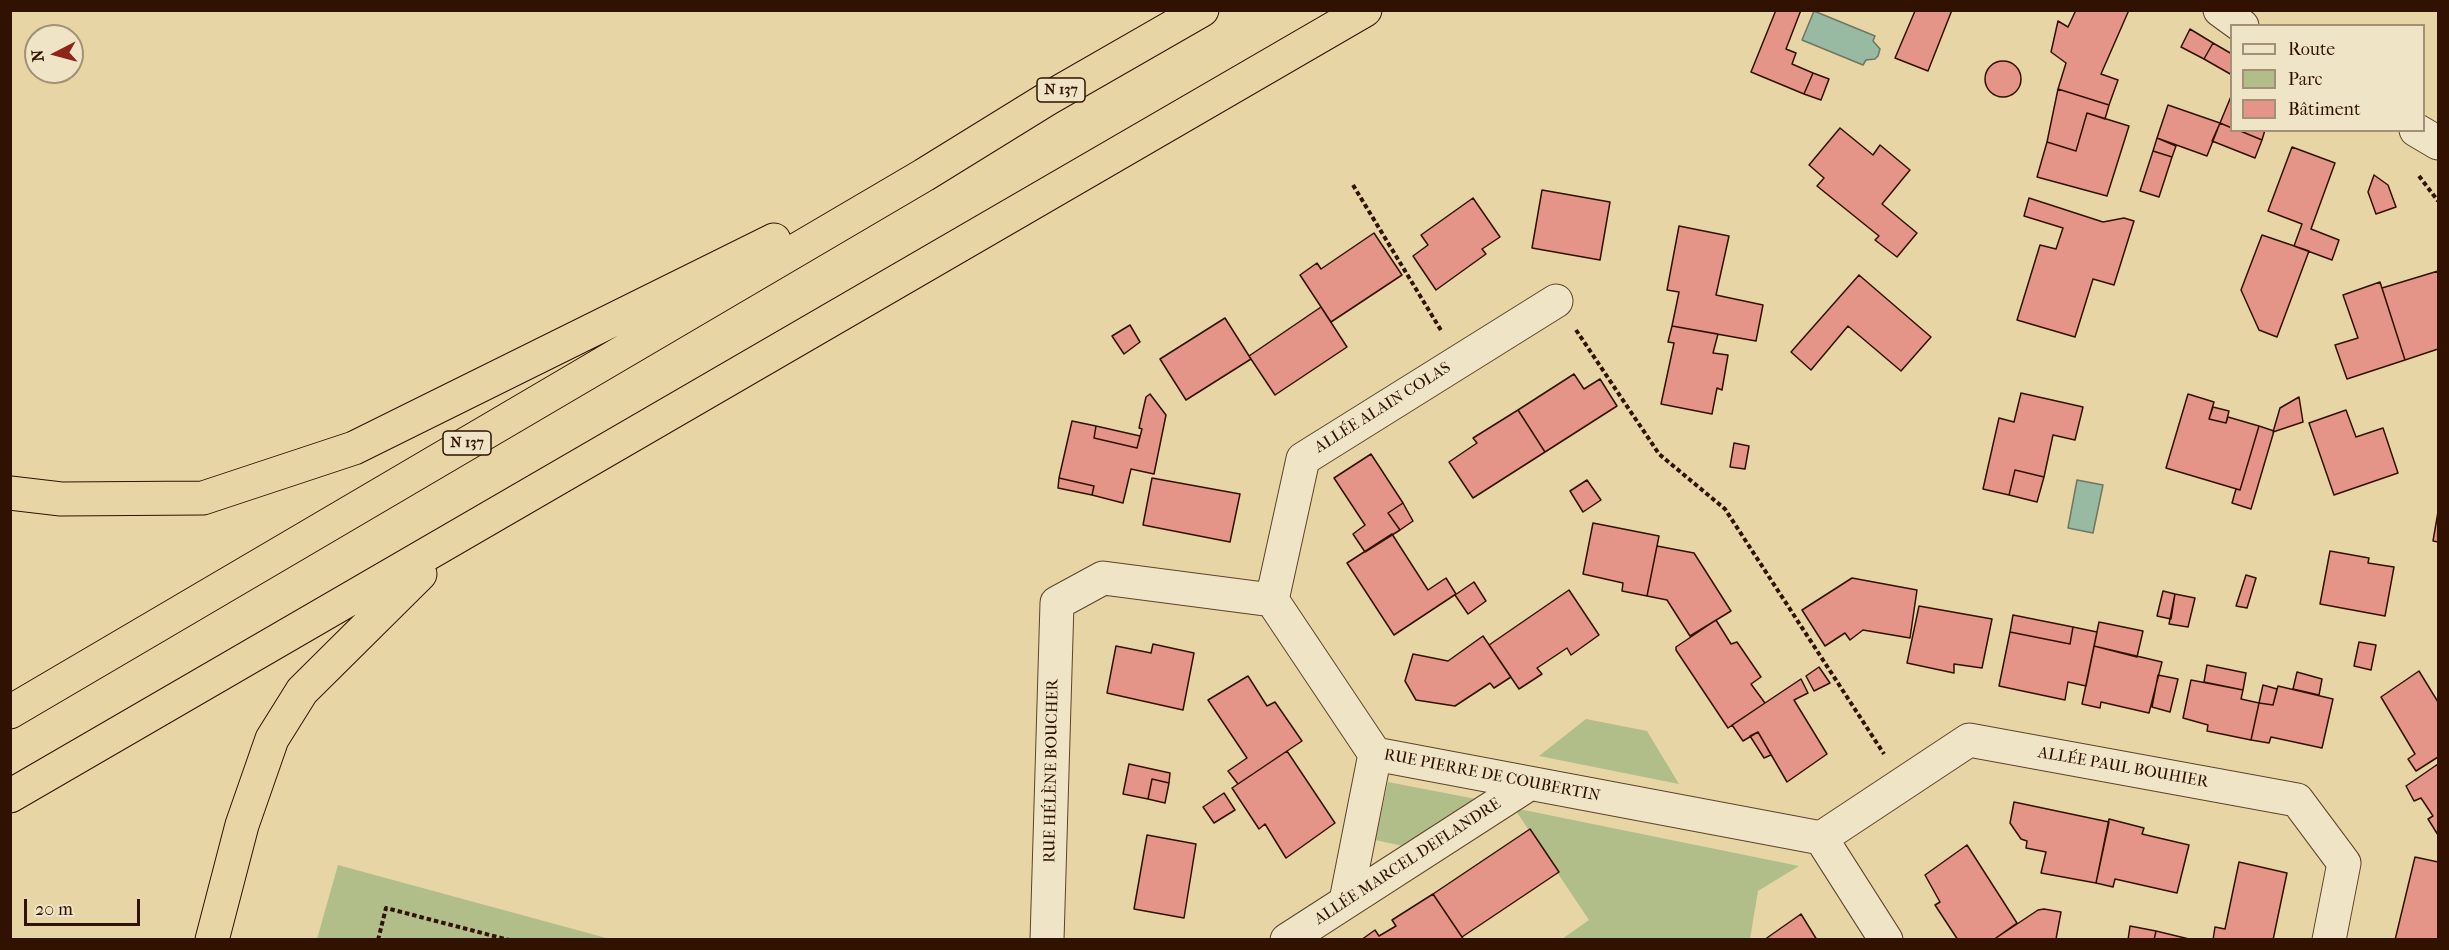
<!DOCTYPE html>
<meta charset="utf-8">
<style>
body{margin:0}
#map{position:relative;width:2449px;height:950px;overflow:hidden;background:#e7d5a6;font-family:"IM FELL French Canon",serif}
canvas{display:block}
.frame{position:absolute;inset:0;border:12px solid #311200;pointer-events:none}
.legend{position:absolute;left:2230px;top:24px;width:195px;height:108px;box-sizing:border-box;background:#efe4c5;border:2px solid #a39076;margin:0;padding:8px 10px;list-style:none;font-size:18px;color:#311200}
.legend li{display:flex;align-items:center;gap:12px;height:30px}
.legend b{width:30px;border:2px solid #a39076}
.north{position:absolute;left:24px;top:24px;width:60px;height:60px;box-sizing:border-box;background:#efe4c5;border:2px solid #a39076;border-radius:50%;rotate:264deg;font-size:16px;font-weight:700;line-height:24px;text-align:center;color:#311200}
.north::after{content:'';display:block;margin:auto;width:21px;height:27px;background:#8f2418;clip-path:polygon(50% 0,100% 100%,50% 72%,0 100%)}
.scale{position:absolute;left:24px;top:899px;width:116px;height:27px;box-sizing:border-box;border:3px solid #311200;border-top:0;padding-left:8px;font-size:18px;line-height:21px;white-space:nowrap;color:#311200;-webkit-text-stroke:4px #efe4c5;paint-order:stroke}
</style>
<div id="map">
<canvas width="2449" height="950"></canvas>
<div class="frame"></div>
<ul class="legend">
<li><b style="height:8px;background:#efe4c5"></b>Route</li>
<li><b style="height:16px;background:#b1be8a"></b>Parc</li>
<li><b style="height:16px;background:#e59588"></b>Bâtiment</li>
</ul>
<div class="north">N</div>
<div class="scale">20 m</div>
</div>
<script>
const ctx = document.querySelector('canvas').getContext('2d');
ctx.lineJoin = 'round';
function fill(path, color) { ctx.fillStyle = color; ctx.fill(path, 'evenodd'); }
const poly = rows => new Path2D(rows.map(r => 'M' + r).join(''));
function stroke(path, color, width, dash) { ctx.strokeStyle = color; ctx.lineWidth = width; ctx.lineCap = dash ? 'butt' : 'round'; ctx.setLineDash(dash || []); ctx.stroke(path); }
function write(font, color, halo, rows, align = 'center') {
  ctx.font = font + ' "IM FELL French Canon",serif'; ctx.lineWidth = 5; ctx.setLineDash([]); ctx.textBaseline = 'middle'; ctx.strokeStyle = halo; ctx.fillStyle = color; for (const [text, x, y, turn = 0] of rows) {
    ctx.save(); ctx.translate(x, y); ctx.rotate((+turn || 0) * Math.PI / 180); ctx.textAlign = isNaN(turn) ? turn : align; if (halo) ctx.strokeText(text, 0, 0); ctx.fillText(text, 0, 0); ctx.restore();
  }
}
fill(poly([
 [1586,719,1647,731,1679,784,1539,756],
 [1388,782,1476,799,1408,847,1375,840],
 [1514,808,1799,866,1758,891,1750,939,1562,939,1589,920],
 [338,865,610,939,317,939]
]), '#b1be8a');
const water = poly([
 [1814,11,1875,36,1873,41,1880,49,1878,56,1875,59,1866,60,1863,65,1802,40,1814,11],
 [2077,480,2103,485,2093,533,2068,528,2077,480]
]);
fill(water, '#98b9a2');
stroke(water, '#6f7661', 1.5);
const building = poly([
 [1776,10,1801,10,1786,49,1796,53,1792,64,1813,73,1804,94,1751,72,1776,10],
 [1913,10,1952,10,1928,71,1895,58,1915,11,1913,10],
 [2076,10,2129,10,2101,74,2118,80,2109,105,2058,89,2066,63,2051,52,2058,21,2068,27,2076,10],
 [2190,29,2213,43,2204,59,2181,47,2190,29],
 [2213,43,2232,54,2232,75,2204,59,2213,43],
 '1985 79a18 18 0 1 1 36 0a18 18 0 1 1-36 0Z',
 [1813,73,1829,79,1821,100,1804,94,1813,73],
 [2058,89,2109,105,2105,119,2087,113,2076,151,2047,142,2058,89],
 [2232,94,2232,128,2220,123,2232,94],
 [2168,105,2220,123,2207,156,2157,138,2168,105],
 [2087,113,2129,126,2107,196,2037,177,2047,142,2076,151,2087,113],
 [2220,123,2232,128,2232,130,2238,130,2262,140,2255,158,2212,141,2220,123],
 [1840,128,1873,155,1880,145,1910,170,1882,204,1917,233,1897,257,1875,240,1879,236,1817,186,1824,178,1809,165,1840,128],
 [2238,130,2265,130,2262,140,2238,130],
 [2157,138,2176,146,2172,157,2153,151,2157,138],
 [2292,147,2335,163,2311,229,2339,240,2332,260,2294,246,2302,224,2268,211,2292,147],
 [2153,151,2172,157,2159,197,2140,191,2153,151],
 [2374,175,2388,185,2396,207,2376,214,2368,192,2374,175],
 [1542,190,1610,202,1600,260,1532,248,1542,190],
 [1473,198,1500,237,1482,249,1486,254,1436,290,1413,256,1428,245,1421,235,1473,198],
 [2029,198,2103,222,2124,218,2134,221,2114,285,2093,279,2075,337,2017,320,2040,245,2056,249,2063,228,2024,216,2029,198],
 [1679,226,1729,236,1716,295,1763,305,1756,341,1672,326,1679,292,1667,290,1679,226],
 [1374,233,1402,275,1331,322,1300,275,1317,263,1321,269,1374,233],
 [2262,235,2309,251,2277,337,2259,330,2241,290,2262,235],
 [2438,271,2438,349,2405,360,2382,288,2438,271],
 [1859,275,1931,337,1901,371,1848,326,1811,370,1791,352,1859,275],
 [2380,282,2405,360,2347,379,2335,345,2358,338,2343,295,2380,282],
 [1321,307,1347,347,1275,395,1249,356,1321,307],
 [1225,318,1251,359,1186,400,1160,359,1225,318],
 [1130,325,1140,342,1124,354,1112,336,1130,325],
 [1672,326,1718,334,1713,353,1728,355,1722,390,1717,388,1712,414,1661,404,1674,343,1668,342,1672,326],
 [1574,374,1584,389,1600,379,1617,406,1545,452,1518,410,1574,374],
 [2021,393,2083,407,2075,440,2053,435,2044,477,2015,470,2009,495,1983,489,1999,418,2014,422,2021,393],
 [1150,394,1166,415,1154,474,1131,469,1123,503,1092,495,1094,486,1059,478,1072,421,1096,426,1094,438,1137,448,1142,429,1139,428,1146,397,1150,394],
 [2188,394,2214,402,2209,419,2226,423,2228,417,2259,426,2240,490,2166,468,2188,394],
 [2299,397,2303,422,2273,432,2280,408,2299,397],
 [2213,407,2229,411,2226,423,2209,419,2213,407],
 [1518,410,1545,452,1473,498,1449,462,1477,443,1473,438,1518,410],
 [2346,410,2356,437,2383,428,2398,473,2334,495,2309,423,2346,410],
 [1096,426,1140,436,1137,448,1094,438,1096,426],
 [2259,426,2274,431,2251,509,2232,503,2236,489,2240,490,2259,426],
 [1734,443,1749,446,1745,469,1730,467,1734,443],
 [1371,454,1403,503,1388,513,1400,530,1365,552,1353,534,1365,525,1334,478,1371,454],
 [2015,470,2044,477,2037,502,2009,495,2015,470],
 [1059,478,1094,486,1092,495,1058,488,1059,478],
 [1152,478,1240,494,1230,542,1143,525,1152,478],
 [1587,480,1601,500,1583,512,1570,491,1587,480],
 [1403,503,1413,521,1400,530,1388,513,1403,503],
 [2438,512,2438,542,2433,541,2438,512],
 [1593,523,1659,536,1647,596,1622,591,1623,583,1583,574,1593,523],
 [1392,534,1428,590,1446,578,1456,594,1394,635,1347,563,1392,534],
 [1657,546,1694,553,1731,611,1690,636,1667,600,1647,596,1657,546],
 [2330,551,2369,558,2368,563,2394,567,2385,616,2320,604,2330,551],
 [2246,575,2256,578,2247,608,2236,606,2246,575],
 [1852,578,1917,590,1910,638,1863,630,1850,640,1845,633,1825,646,1802,610,1852,578],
 [1474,582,1486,601,1468,614,1455,595,1474,582],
 [1569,590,1599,635,1571,655,1567,648,1537,668,1542,674,1519,689,1489,645,1569,590],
 [2163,591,2175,594,2171,619,2157,616,2163,591],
 [2175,594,2195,598,2188,627,2169,624,2175,594],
 [1919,606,1992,619,1982,668,1954,664,1954,673,1907,663,1919,606],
 [2013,615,2073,627,2070,644,2010,632,2013,615],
 [1716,620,1731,644,1737,642,1761,677,1751,684,1765,703,1728,728,1676,650,1676,647,1716,620],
 [2099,622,2143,631,2137,657,2094,646,2099,622],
 [2073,627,2097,632,2086,686,2068,682,2065,700,1999,686,2010,632,2070,644,2073,627],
 [1483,636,1511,677,1494,688,1490,683,1455,706,1416,700,1405,681,1413,654,1448,661,1483,636],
 [2359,642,2376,645,2371,670,2354,666,2359,642],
 [1153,644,1194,653,1183,710,1107,693,1116,646,1151,653,1153,644],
 [2094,646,2162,662,2149,713,2101,702,2100,708,2082,704,2094,646],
 [2207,665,2246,673,2243,690,2204,682,2207,665],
 [1819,667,1830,683,1814,691,1806,676,1819,667],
 [2419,671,2438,702,2438,757,2416,771,2408,759,2415,754,2381,697,2419,671],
 [2297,672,2322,679,2319,695,2293,689,2297,672],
 [2158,675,2178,679,2170,712,2152,707,2158,675],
 [1248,676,1267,706,1275,702,1302,741,1238,784,1228,771,1247,758,1208,700,1248,676],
 [1801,679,1808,693,1794,700,1827,754,1787,782,1758,732,1743,741,1732,725,1801,679],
 [2191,680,2243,690,2241,699,2259,703,2251,740,2207,731,2208,725,2183,718,2191,680],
 [2263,685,2277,689,2273,705,2259,703,2263,685],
 [2278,686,2333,699,2322,748,2271,737,2269,743,2251,740,2259,703,2273,705,2278,686],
 [1758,732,1771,755,1764,758,1750,736,1758,732],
 [1287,751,1335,823,1286,858,1265,824,1259,829,1232,788,1287,751],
 [1129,764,1170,773,1169,783,1152,779,1148,799,1123,794,1129,764],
 [2438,764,2438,835,2428,819,2433,816,2421,798,2414,801,2406,786,2438,764],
 [1152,779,1169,783,1165,803,1148,799,1152,779],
 [1224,793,1235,810,1214,823,1203,807,1224,793],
 [2014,802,2109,822,2096,883,2041,873,2046,852,2026,848,2027,841,2021,839,2010,823,2014,802],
 [2109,819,2144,828,2142,834,2189,845,2177,893,2115,879,2113,887,2096,883,2109,819],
 [1530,829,1559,872,1462,937,1433,894,1530,829],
 [1147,835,1196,844,1184,918,1134,909,1147,835],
 [1967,845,2017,923,1993,940,1958,940,1935,905,1940,902,1925,875,1967,845],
 [2415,857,2438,862,2438,940,2395,940,2415,857],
 [2239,862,2287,873,2273,940,2213,940,2215,927,2225,929,2239,862],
 [1433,894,1464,940,1361,940,1375,930,1379,936,1396,926,1392,920,1433,894],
 [2044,909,2061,912,2056,939,1993,940,2038,910,2044,909],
 [1801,914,1817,940,1764,940,1801,914],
 [2130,926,2156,931,2154,940,2128,940,2130,926],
 [2156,931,2189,939,2189,940,2154,940,2156,931]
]);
fill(building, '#e59588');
stroke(building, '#311200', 1.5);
const minor = poly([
 [2220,10,2242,26],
 [2416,130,2438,143],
 [1272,600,1303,459,1556,301],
 [1821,838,1969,740,2297,800,2344,863,2329,940],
 [1346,901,1375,754],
 [1047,940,1057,603,1103,578,1272,600,1375,754,1821,838,1886,940],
 [1287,940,1529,784]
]);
const highway = poly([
 [10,493,61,499,203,498,354,448,774,240],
 [10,712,924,175,1047,99,1202,10],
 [10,796,1365,10],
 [212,940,242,825,272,739,302,691,420,574]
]);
stroke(minor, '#5e432a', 35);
stroke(highway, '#311200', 35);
stroke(poly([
 [2419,176,2438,201],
 [1353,185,1442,332],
 [1576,330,1659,454,1725,509,1884,754],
 [378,940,386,908,509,940]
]), '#311200', 4, [4.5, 3]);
stroke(minor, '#efe4c5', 33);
stroke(highway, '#e7d5a6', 33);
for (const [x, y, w] of [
 [1061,90,48],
 [467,443,48]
]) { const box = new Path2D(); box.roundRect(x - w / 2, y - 12, w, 24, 4.5); ctx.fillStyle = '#efe4c5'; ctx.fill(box); stroke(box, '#311200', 1.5); }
write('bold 15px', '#311200', null, [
 ["N 137",1061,90],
 ["N 137",467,443]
]);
write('16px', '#311200', '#efe4c5', [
 ["ALLÉE ALAIN COLAS",1383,408,-32],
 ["ALLÉE PAUL BOUHIER",2123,768,10],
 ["RUE HÉLÈNE BOUCHER",1052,771,-89],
 ["RUE PIERRE DE COUBERTIN",1492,776,11],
 ["ALLÉE MARCEL DEFLANDRE",1408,862,-33]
]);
</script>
